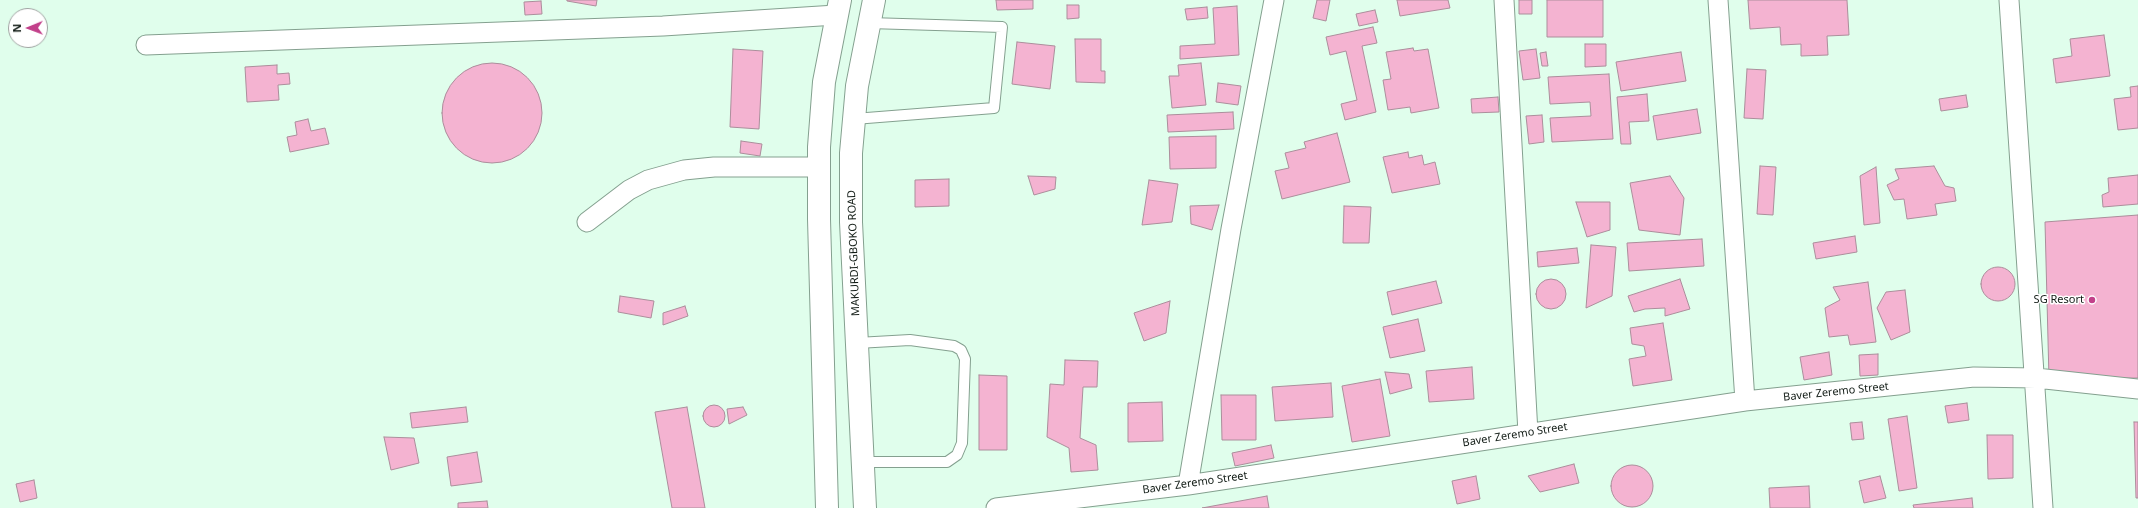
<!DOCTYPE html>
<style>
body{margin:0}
#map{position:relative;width:2138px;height:508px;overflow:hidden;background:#e0feec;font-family:"Noto Sans",sans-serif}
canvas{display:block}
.north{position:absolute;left:8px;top:8px;width:40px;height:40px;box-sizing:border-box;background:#fff;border:1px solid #a0a4a2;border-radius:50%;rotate:269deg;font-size:11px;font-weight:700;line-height:16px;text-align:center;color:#121c16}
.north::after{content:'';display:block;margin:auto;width:14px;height:18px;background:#c2408a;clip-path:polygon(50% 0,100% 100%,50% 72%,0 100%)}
</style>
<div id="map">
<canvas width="2138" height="508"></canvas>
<div class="north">N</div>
</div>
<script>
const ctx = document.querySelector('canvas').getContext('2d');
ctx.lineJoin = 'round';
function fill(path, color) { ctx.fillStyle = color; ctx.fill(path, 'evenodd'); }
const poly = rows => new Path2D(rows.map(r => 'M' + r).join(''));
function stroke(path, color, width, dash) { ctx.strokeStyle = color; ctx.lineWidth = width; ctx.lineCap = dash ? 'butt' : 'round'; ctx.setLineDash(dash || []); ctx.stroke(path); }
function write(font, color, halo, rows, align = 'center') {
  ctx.font = font + ' "Noto Sans",sans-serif'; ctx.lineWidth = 3; ctx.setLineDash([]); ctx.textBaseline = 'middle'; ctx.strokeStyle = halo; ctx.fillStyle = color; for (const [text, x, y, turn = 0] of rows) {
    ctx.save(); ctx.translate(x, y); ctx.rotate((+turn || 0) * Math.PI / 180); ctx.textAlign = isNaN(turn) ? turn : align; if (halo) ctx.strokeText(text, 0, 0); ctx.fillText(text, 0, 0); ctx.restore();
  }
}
const building = poly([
 [567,0,597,0,596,6,567,1,567,0],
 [996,0,1033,0,1033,9,997,10,996,0],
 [1317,0,1330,0,1326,21,1313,18,1317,0],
 [1397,0,1448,0,1450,8,1400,16,1397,0],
 [1519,0,1532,0,1532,14,1519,14,1519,0],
 [1547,0,1603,0,1603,37,1547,37,1547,0],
 [1748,0,1847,0,1849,35,1827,36,1828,55,1801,56,1801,44,1781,45,1780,27,1750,29,1748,0],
 [541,1,542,14,525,15,524,2,541,1],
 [1067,5,1079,5,1079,18,1067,19,1067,5],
 [1237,6,1239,55,1180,59,1180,46,1215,44,1213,8,1237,6],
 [1207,7,1208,18,1187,20,1185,9,1207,7],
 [1375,10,1378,22,1359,26,1356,14,1375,10],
 [1373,27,1377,43,1362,46,1376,112,1345,120,1341,104,1357,100,1346,51,1330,55,1326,37,1373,27],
 [2104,35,2110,76,2056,83,2053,59,2072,56,2070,39,2104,35],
 [1075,39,1101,39,1101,71,1105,71,1105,83,1076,82,1075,39],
 [1017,42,1055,46,1050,89,1012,84,1017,42],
 [1585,44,1606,44,1606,66,1585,67,1585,44],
 [1413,48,1414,51,1428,49,1439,108,1411,113,1410,107,1388,110,1383,80,1391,79,1386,52,1413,48],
 [733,49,763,51,759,129,730,127,733,49],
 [1536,49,1540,78,1523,80,1519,51,1536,49],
 [1546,52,1548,66,1542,66,1540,53,1546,52],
 [1681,52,1686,81,1621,91,1616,62,1681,52],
 '442 113a50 50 0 1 1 100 0a50 50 0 1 1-100 0Z',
 [1201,63,1206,105,1172,108,1169,76,1179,76,1178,65,1201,63],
 [277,65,277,74,289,73,290,84,278,85,279,100,247,102,245,67,277,65],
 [1747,69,1766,70,1763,119,1744,118,1747,69],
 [1609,74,1613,139,1552,142,1550,118,1591,116,1590,102,1550,104,1548,77,1609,74],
 [1218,83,1241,86,1238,105,1216,102,1218,83],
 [2138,86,2138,128,2118,130,2114,99,2131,97,2130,87,2138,86],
 [1647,94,1649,121,1629,122,1631,144,1621,144,1617,97,1647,94],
 [1966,95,1968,107,1941,111,1939,99,1966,95],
 [1498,97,1499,112,1472,113,1471,99,1498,97],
 [1697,109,1701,133,1657,140,1653,116,1697,109],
 [1233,112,1234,129,1168,132,1167,115,1233,112],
 [1542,115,1544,142,1529,144,1526,116,1542,115],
 [308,119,311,131,325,128,329,144,290,152,287,137,297,135,295,122,308,119],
 [1337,133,1350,182,1282,199,1275,171,1289,168,1285,153,1306,148,1304,142,1337,133],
 [1216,136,1216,168,1170,169,1169,137,1216,136],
 [741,141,762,144,760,156,740,153,741,141],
 [1408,152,1409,158,1422,155,1424,165,1435,162,1440,184,1392,193,1383,157,1408,152],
 [1760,166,1776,167,1773,215,1757,214,1760,166],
 [1934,166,1945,186,1954,188,1956,201,1935,204,1937,215,1907,219,1904,199,1894,200,1887,185,1899,179,1895,169,1934,166],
 [1876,167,1880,223,1864,225,1860,176,1876,167],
 [2138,175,2138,204,2103,207,2102,195,2109,192,2108,178,2138,175],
 [1028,176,1056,177,1055,189,1034,195,1028,176],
 [1670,176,1684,198,1680,235,1639,230,1630,183,1670,176],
 [949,179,949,206,915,207,915,180,949,179],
 [1149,180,1178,184,1172,222,1142,225,1149,180],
 [1576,202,1610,202,1610,230,1587,237,1576,202],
 [1219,205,1212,230,1191,224,1190,206,1219,205],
 [1344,206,1371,207,1369,243,1343,243,1344,206],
 [2138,215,2138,378,2049,379,2045,222,2138,215],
 [1855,236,1857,252,1816,259,1813,243,1855,236],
 [1702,239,1704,266,1629,271,1627,243,1702,239],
 [1591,245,1616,247,1612,296,1586,308,1591,245],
 [1577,248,1579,263,1538,267,1537,252,1577,248],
 '1981 284a17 17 0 1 1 34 0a17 17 0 1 1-34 0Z',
 '1536 294a15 15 0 1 1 30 0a15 15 0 1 1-30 0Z',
 [1680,279,1690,309,1665,316,1665,308,1645,309,1634,312,1628,296,1680,279],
 [1436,281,1442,303,1392,315,1387,292,1436,281],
 [1868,282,1876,342,1850,345,1848,335,1829,337,1825,308,1840,300,1833,287,1868,282],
 [1905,290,1910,332,1891,340,1877,308,1886,292,1905,290],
 [620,296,654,301,651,318,618,312,620,296],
 [1170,301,1166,333,1144,341,1134,313,1170,301],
 [685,306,688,316,663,325,663,313,685,306],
 [1418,319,1425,351,1390,358,1383,327,1418,319],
 [1663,323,1672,380,1633,386,1629,359,1646,356,1644,346,1632,344,1630,328,1663,323],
 [1829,352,1832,375,1804,380,1800,357,1829,352],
 [1878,354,1878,375,1860,376,1859,355,1878,354],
 [1065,360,1098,361,1097,387,1083,387,1080,438,1096,445,1098,470,1071,472,1069,448,1047,437,1050,384,1064,385,1065,360],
 [1472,367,1474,399,1429,402,1426,371,1472,367],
 [1385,372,1409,374,1412,388,1390,394,1385,372],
 [979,375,1007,376,1007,450,979,450,979,375],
 [1380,379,1390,436,1352,442,1342,386,1380,379],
 [1331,383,1333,417,1275,421,1272,387,1331,383],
 [1221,395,1256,395,1256,440,1222,440,1221,395],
 [1162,402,1163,441,1128,442,1128,403,1162,402],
 [1967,403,1969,420,1948,423,1945,406,1967,403],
 '703 416a11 11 0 1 1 22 0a11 11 0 1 1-22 0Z',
 [466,407,468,422,412,428,410,413,466,407],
 [687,407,705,508,672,508,655,412,687,407],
 [743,407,747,415,729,424,727,409,743,407],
 [1907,416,1917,488,1899,491,1888,419,1907,416],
 [1862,422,1864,439,1852,440,1850,423,1862,422],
 [2134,422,2138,422,2138,498,2136,498,2134,422],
 [1987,435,2013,435,2013,478,1988,479,1987,435],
 [384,437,414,438,419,463,391,470,384,437],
 [1271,445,1274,458,1235,466,1232,453,1271,445],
 [477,452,482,482,451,486,447,457,477,452],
 [1574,464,1579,483,1540,492,1528,476,1574,464],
 '1611 486a21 21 0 1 1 42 0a21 21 0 1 1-42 0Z',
 [1476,476,1480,499,1457,504,1452,481,1476,476],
 [1880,476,1886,498,1864,503,1859,481,1880,476],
 [34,480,37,498,20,502,16,484,34,480],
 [1809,486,1810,508,1770,508,1769,488,1809,486],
 [1267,496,1269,508,1202,508,1267,496],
 [1972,498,1973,508,1914,508,1913,505,1972,498],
 [487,501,488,508,458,508,458,503,487,501]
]);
fill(building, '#f4b3d1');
stroke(building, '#ab8e9b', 1);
const lane = poly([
 [854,119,994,108,1002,27,869,23],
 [857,343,910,340,954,346,961,350,965,359,962,443,957,455,947,462,863,462]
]);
const street = poly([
 [1504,0,1528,433],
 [1718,0,1745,401],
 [2009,0,2043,508],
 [146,45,663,26,836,15],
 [587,222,629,190,648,180,684,170,714,167,819,167],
 [1188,485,1231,229,1274,0],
 [996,508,1188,485,1745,401,1974,377,2036,378,2138,389]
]);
const primary = poly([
 [827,508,819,219,819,147,824,82,840,0],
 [865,508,851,222,851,153,857,86,874,0]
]);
stroke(lane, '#84a08f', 12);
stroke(street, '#84a08f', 21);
stroke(primary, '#84a08f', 24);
stroke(lane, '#fff', 10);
stroke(street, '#fff', 19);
stroke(primary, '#fff', 22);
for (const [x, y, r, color] of [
 [2092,300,4,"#c2408a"]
]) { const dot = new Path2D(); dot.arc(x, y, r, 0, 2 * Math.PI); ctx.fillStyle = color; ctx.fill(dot); stroke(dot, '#fff', 1.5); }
write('11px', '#121c16', '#fff', [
 ["MAKURDI-GBOKO ROAD",854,253,-92],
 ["Baver Zeremo Street",1836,392,-6],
 ["Baver Zeremo Street",1515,435,-9],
 ["Baver Zeremo Street",1195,483,-8]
]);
write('11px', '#121c16', '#fff', [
 ["SG Resort",2084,300]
], 'right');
</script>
